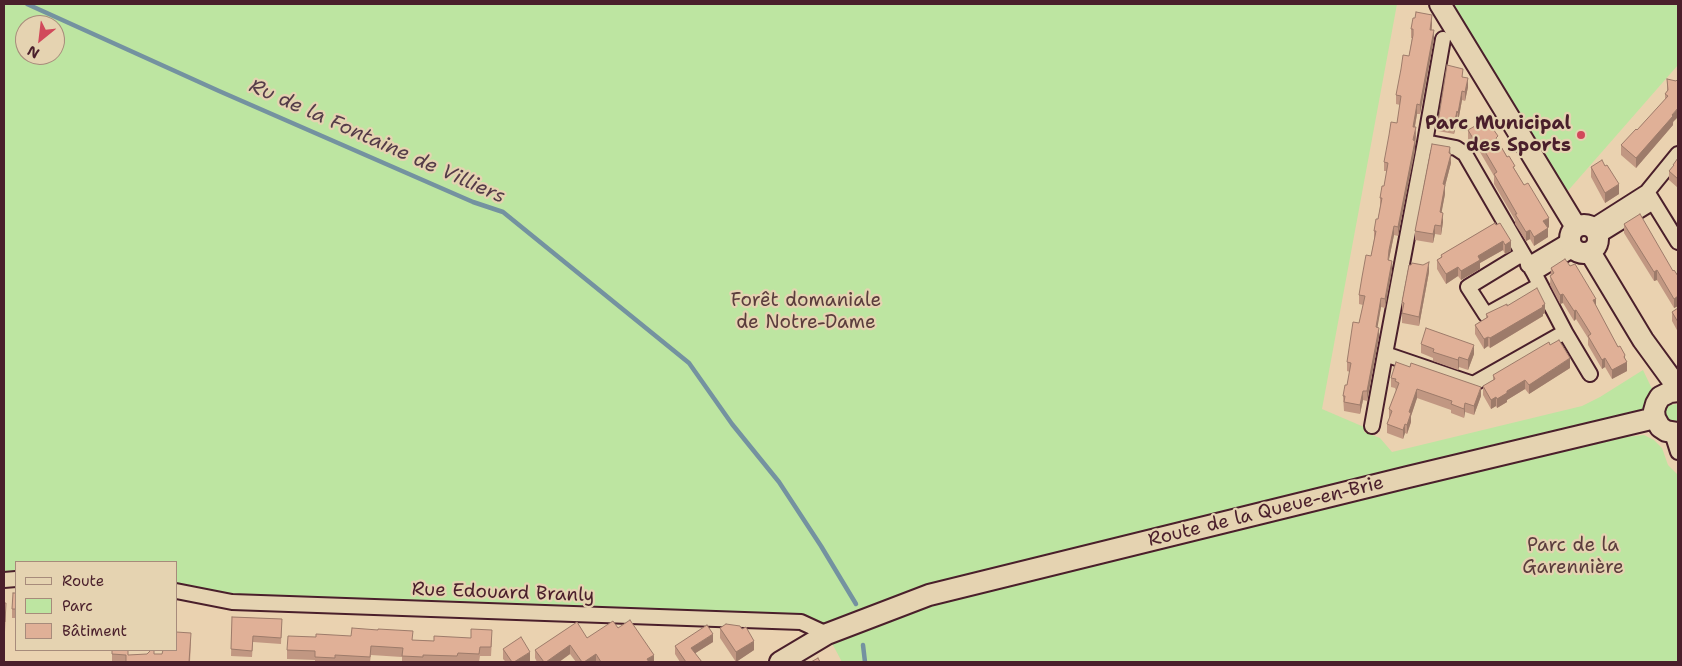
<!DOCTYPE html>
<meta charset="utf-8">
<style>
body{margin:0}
#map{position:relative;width:1682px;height:666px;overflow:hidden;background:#ead2b0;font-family:"Shantell Sans",sans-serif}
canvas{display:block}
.frame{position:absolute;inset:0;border:5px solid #4a1f2b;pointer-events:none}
.legend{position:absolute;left:15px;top:561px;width:162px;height:90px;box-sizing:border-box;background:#e5d3b1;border:1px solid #a78b7b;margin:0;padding:6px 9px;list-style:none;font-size:15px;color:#4a1f2b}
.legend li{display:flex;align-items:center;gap:10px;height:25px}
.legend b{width:25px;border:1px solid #a78b7b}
.north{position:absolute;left:15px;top:15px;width:50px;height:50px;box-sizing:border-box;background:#e5d3b1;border:1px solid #a78b7b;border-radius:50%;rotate:209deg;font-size:14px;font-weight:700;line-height:20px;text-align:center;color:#4a1f2b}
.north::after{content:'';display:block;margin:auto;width:18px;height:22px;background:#d1495b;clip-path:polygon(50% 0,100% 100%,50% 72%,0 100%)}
</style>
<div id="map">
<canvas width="1682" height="666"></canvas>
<div class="frame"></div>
<ul class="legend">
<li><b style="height:6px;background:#e5d3b1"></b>Route</li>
<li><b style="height:14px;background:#bde5a1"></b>Parc</li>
<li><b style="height:14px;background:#e0b097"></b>Bâtiment</li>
</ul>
<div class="north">N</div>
</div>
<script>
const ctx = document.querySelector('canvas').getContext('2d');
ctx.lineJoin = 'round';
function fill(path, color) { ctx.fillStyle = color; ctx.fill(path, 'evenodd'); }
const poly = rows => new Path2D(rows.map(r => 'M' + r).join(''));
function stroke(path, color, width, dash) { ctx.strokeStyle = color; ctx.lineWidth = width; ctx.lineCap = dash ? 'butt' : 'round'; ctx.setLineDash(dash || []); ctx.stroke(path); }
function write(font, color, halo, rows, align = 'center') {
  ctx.font = font + ' "Shantell Sans",sans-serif'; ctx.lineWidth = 4.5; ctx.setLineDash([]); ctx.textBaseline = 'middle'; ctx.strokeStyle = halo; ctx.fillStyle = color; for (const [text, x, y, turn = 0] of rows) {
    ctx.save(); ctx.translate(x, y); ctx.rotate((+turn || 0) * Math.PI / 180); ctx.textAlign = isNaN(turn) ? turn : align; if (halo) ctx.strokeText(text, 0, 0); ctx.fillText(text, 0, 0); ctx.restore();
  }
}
fill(poly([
 [4,4,1397,4,1322,409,1364,427,1364,432,1380,438,1392,452,1582,406,1600,397,1643,370,1653,391,1646,409,1639,412,1408,477,1412,487,1626,437,1644,435,1654,440,1662,448,1668,465,1678,475,1678,662,842,662,827,634,803,620,235,597,176,586,176,562,16,562,16,578,4,579],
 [25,25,55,25,55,55,25,55],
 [1440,4,1678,4,1678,65,1559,201],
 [1678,404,1678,424,1668,422,1664,416,1666,408,1669,405]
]), '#bde5a1');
stroke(poly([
 [27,4,219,91,473,202,503,212,689,363,732,424,779,482,821,546,856,604],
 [863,645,865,662]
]), '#7492a0', 4.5);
const street = poly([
 [1425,142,1443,39],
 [1649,195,1678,242],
 [1592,227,1647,192,1678,154],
 [1598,236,1653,202],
 [1522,254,1468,287,1486,315,1540,285],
 [1528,265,1570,240],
 [1534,273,1574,249],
 [1565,332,1590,374],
 [1372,426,1385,354,1425,142,1456,148,1465,154,1534,273,1565,332,1473,384,1385,354],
 [1672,433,1678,452],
 [4,580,16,579],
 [176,591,232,602,801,622,827,634]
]);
const secondary = poly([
 [1440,4,1576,227],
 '1570 239a14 14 0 1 1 28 0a14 14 0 1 1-28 0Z',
 [1590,252,1643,340,1678,388],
 [1678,391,1670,392,1660,397,1656,404,1654,411,1655,418,1660,427,1666,431,1678,433],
 [780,662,827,634,929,595,1408,477,1655,418]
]);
stroke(street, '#4a1f2b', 18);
stroke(secondary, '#4a1f2b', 24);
stroke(street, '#e5d3b1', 14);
stroke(secondary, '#e5d3b1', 20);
fill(poly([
 [1432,24,1432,30,1434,39,1420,114,1417,114,1415,127,1416,136,1415,143,1415,150,1398,236,1394,235,1389,259,1392,270,1385,308,1381,307,1377,327,1379,337,1367,401,1363,400,1360,414,1344,411,1343,396,1347,385,1350,372,1347,371,1347,362,1359,323,1363,305,1359,304,1359,295,1371,256,1374,240,1374,231,1378,219,1380,207,1380,198,1384,186,1387,171,1384,171,1384,162,1397,123,1400,105,1396,104,1396,95,1409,56,1412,38,1411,38,1411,29],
 [1463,77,1468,87,1465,101,1462,100,1458,122,1457,120,1454,134,1438,131,1438,122],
 [1667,79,1676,81,1673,125,1636,168,1621,155,1621,145,1637,130,1665,100,1665,94,1667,91],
 [1468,130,1498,141,1549,227,1548,228,1548,237,1534,246,1530,239,1526,241,1515,224,1515,220,1494,184,1494,176,1477,147,1474,149,1468,139],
 [1450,154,1451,163,1445,186,1445,194,1441,213,1443,222,1441,235,1435,234,1433,243,1415,240,1415,231],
 [1678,158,1678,188,1669,180,1669,171,1673,167,1673,165],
 [1591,167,1619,194,1605,203,1591,177],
 [1495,223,1511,251,1505,254,1503,250,1480,263,1480,269,1461,280,1458,276,1446,284,1437,269,1437,260,1441,257,1441,255],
 [1624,224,1678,276,1678,306,1674,308,1657,280,1654,281,1624,233],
 [1551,268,1596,306,1625,360,1627,371,1612,379,1605,367,1602,369,1588,345,1588,338,1576,319,1574,321,1563,303,1560,304,1550,285],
 [1429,272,1419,326,1402,323,1402,302],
 [1507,306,1545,313,1543,314,1543,316,1490,348,1488,346,1484,349,1475,334,1475,325,1486,318,1486,314],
 [1678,308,1678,332,1672,321,1672,312],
 [1421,344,1474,354,1468,370,1459,367,1458,370,1433,361,1433,358,1421,353],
 [1570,368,1529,394,1525,389,1507,400,1507,402,1497,408,1496,406,1491,409,1483,395,1483,386,1493,380,1493,375],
 [1391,378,1481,396,1474,415,1465,412,1464,418,1451,413,1451,410,1417,398,1411,416,1411,422,1407,434,1405,433,1403,439,1387,433,1387,424,1389,419,1389,409,1396,391,1395,388,1391,387],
 [16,593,16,618,12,618,12,609],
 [4,603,6,613,5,632,4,631],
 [232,617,282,619,281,644,253,642,252,657,231,656],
 [618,628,654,662,576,662,570,654,559,662,537,662,535,658,535,650,587,638],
 [720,628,754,650,736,662,720,638],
 [316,637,413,640,434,641,471,638,492,639,491,656,480,656,479,662,402,662,402,657,371,655,370,662,315,662,315,660,287,659,287,650],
 [191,642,190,662,112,662,112,650,128,650,128,655,162,654],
 [713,642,695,653,702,662,680,662,675,654,675,646],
 [503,649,530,661,529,662,506,662,503,659]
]), '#c19782');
fill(poly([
 [1432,15,1432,24,1430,39,1430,30],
 [1434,30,1434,39,1420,114,1420,105],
 [1468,78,1468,87,1465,101,1465,92],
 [1462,91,1462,100,1458,122,1458,113],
 [1417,104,1417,114,1413,136,1413,127],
 [1678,108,1678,117,1673,122,1673,125,1636,168,1636,158],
 [1457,111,1457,120,1454,134,1454,125],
 [1416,127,1415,150,1398,236,1398,227],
 [1477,138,1477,147,1474,149,1474,140],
 [1450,147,1451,163,1445,186,1445,194,1440,221,1440,212,1443,184],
 [1619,184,1619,194,1605,203,1605,193],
 [1443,213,1443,222,1441,235,1441,226],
 [1549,218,1549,227,1543,230,1543,221],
 [1435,225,1435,234,1433,243,1433,234],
 [1394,226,1394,235,1389,259,1388,269,1389,250],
 [1548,228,1548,237,1534,246,1534,237],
 [1530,230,1530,239,1526,241,1526,232],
 [1503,241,1503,250,1480,263,1480,269,1461,280,1461,271,1478,256],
 [1511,241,1511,251,1505,254,1505,245],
 [1392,261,1392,270,1385,308,1385,299],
 [1429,262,1429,272,1419,326,1419,317],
 [1458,267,1458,276,1446,284,1446,274],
 [1657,270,1657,280,1654,281,1654,272],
 [1563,294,1563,303,1560,304,1560,295],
 [1678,296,1678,306,1674,308,1674,299],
 [1381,298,1381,307,1376,336,1376,327],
 [1596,299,1596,308,1593,300],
 [1545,304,1545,313,1543,314,1543,316,1490,348,1490,338],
 [1576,310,1576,319,1574,321,1574,311],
 [1379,328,1379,337,1367,401,1367,391],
 [1488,337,1488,346,1484,349,1484,339],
 [1474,345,1474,354,1468,370,1468,360],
 [1625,355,1625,362,1627,362,1627,371,1612,379,1612,370],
 [1459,357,1459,367,1458,370,1458,360],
 [1570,358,1570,368,1529,394,1529,385],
 [1605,358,1605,367,1602,369,1602,360],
 [1525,380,1525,389,1507,400,1507,402,1497,408,1497,399,1507,391],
 [1481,387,1481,396,1474,415,1474,406],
 [1417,389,1417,398,1411,416,1411,422,1407,434,1407,425,1409,412],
 [1363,391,1363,400,1360,414,1360,405],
 [1496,397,1496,406,1491,409,1491,400],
 [1465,403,1465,412,1464,418,1464,409],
 [1405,424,1405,433,1403,439,1403,430],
 [713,634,713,642,691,656,691,648],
 [754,641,754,650,736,662,736,652],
 [570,645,570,654,559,662,546,662],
 [530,652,530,661,529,662,514,662],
 [596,654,596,662,584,662],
 [654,655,654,662,647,662,647,659]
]), '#9d7b6a');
const building = poly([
 [1416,12,1432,15,1430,30,1434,30,1420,105,1417,104,1413,127,1416,127,1413,140,1415,141,1398,227,1394,226,1389,250,1388,260,1392,261,1385,299,1381,298,1376,327,1379,328,1367,391,1363,391,1360,405,1344,402,1345,396,1343,396,1345,385,1347,385,1351,363,1347,362,1353,322,1359,323,1365,296,1359,295,1362,277,1366,255,1371,256,1376,231,1374,231,1376,219,1378,219,1382,198,1380,198,1382,186,1384,186,1388,163,1384,162,1389,135,1391,122,1397,123,1401,96,1396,95,1401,69,1403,55,1409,56,1413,35,1413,29,1411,29,1413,18,1415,18,1416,12],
 [1447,65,1463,69,1462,77,1468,78,1465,92,1462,91,1458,113,1457,111,1454,125,1438,122,1447,65],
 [1667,79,1676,81,1678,79,1678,108,1672,115,1673,116,1636,158,1621,145,1636,129,1637,130,1668,96,1665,94,1668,90,1667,79],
 [1482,122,1484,124,1487,123,1489,127,1491,126,1498,136,1496,138,1507,157,1509,156,1515,166,1513,167,1524,185,1528,183,1549,218,1543,221,1548,228,1534,237,1530,230,1526,232,1515,214,1517,214,1494,174,1497,172,1477,138,1474,140,1468,130,1482,122],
 [1432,144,1450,147,1449,153,1451,154,1443,184,1445,185,1440,212,1443,213,1441,226,1435,225,1433,234,1415,231,1432,144],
 [1678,158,1678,179,1669,171,1674,165,1673,165,1678,158],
 [1602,160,1605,166,1607,165,1619,184,1605,193,1591,167,1602,160],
 [1640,214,1673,271,1674,270,1678,276,1678,296,1674,299,1657,270,1654,272,1624,224,1640,214],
 [1495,223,1496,225,1500,223,1511,241,1505,245,1503,241,1478,256,1480,260,1461,271,1458,267,1446,274,1437,260,1442,257,1441,255,1495,223],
 [1565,259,1570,266,1575,264,1596,299,1593,300,1618,347,1620,346,1625,355,1624,357,1627,362,1612,370,1605,358,1602,360,1588,336,1591,334,1576,310,1574,311,1563,294,1560,295,1550,276,1554,273,1551,268,1565,259],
 [1429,262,1419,317,1402,313,1404,303,1402,302,1409,265,1411,265,1412,263,1423,265,1429,262],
 [1537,288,1545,304,1542,306,1543,307,1490,338,1488,337,1484,339,1475,325,1488,317,1486,314,1507,304,1507,306,1537,288],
 [1678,308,1678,322,1672,312,1678,308],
 [1426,328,1474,345,1468,360,1459,357,1458,360,1433,352,1434,349,1421,344,1426,328],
 [1559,340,1570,358,1529,385,1525,380,1507,391,1507,393,1497,399,1496,397,1491,400,1483,386,1495,379,1493,375,1549,342,1550,345,1559,340],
 [1396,362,1410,367,1411,363,1481,387,1474,406,1465,403,1464,409,1451,404,1452,401,1417,389,1409,412,1411,413,1407,425,1405,424,1403,430,1387,424,1392,411,1389,409,1399,383,1395,381,1396,379,1391,378,1396,362],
 [13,593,16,593,16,609,12,609,13,593],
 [4,603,6,603,5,622,4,622,4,603],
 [232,617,282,619,281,638,253,636,252,651,231,649,232,617],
 [630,620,654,655,647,659,649,662,601,662,596,654,584,662,582,662,570,645,546,662,544,662,535,650,577,622,587,638,613,621,618,628,630,620],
 [726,624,740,626,742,629,746,627,754,641,736,652,720,628,726,624],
 [707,625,713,634,691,648,702,662,686,662,675,646,707,625],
 [352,628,378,630,378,629,413,631,412,640,434,641,434,636,471,638,471,629,492,630,491,647,480,647,479,654,458,653,457,656,423,655,423,657,402,656,403,648,371,646,370,657,335,655,335,658,315,657,315,651,287,650,288,636,316,637,316,634,351,636,352,628],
 [176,632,191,633,189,662,126,662,126,655,112,654,112,650,128,650,128,655,147,654,151,650,154,650,154,654,162,654,163,650,176,650,176,632],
 [521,637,530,652,514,662,512,662,503,649,521,637],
 [818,658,820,662,811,662,818,658]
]);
fill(building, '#e0b097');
stroke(building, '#9d7b6a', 1);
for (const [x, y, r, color] of [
 [1581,135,5,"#d1495b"]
]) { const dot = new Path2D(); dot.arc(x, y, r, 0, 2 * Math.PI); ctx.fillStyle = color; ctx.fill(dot); stroke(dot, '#e5d3b1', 2); }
write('bold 19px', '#4a1f2b', '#e5d3b1', [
 ["Parc Municipal",1571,124],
 ["des Sports",1571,146]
], 'right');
write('19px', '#5b3d3d', '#e5d3b1', [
 ["Forêt domaniale",806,301],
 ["de Notre-Dame",806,323],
 ["Parc de la",1573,546],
 ["Garennière",1573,568]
]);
write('19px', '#4a1f2b', '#e5d3b1', [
 ["Route de la Queue-en-Brie",1266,512,-14],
 ["Rue Edouard Branly",503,593,2]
]);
write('italic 20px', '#543c48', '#e5d3b1', [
 ["Ru de la Fontaine de Villiers",377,142,24]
]);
</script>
